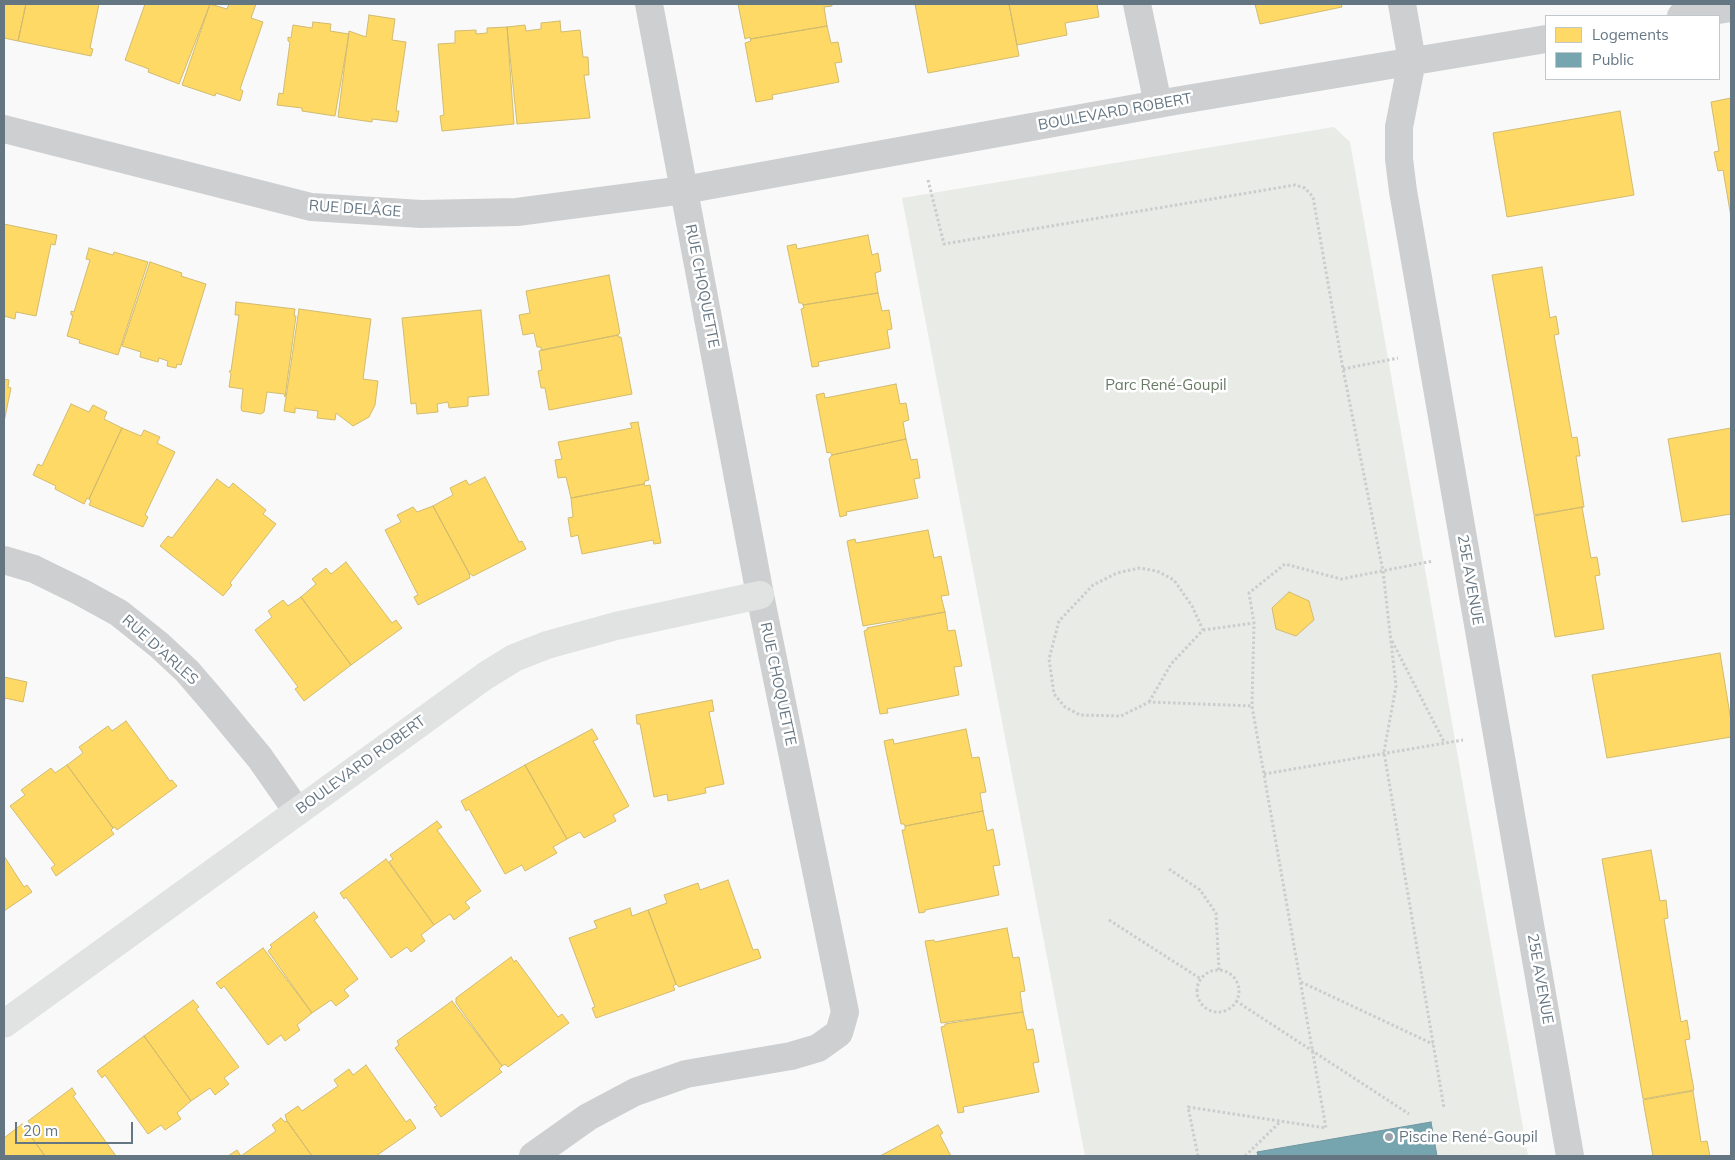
<!DOCTYPE html>
<meta charset="utf-8">
<style>
body{margin:0}
#map{position:relative;width:1735px;height:1160px;overflow:hidden;background:#f9f9f9;font-family:Mulish,sans-serif}
canvas{display:block}
.frame{position:absolute;inset:0;border:5px solid #657683;pointer-events:none}
.legend{position:absolute;left:1545px;top:15px;width:175px;height:65px;box-sizing:border-box;background:#fff;border:1px solid #c1c8cd;margin:0;padding:6px 9px;list-style:none;font-size:15px;color:#657683}
.legend li{display:flex;align-items:center;gap:10px;height:25px}
.legend b{width:25px;border:1px solid #c1c8cd}
.scale{position:absolute;left:15px;top:1122px;width:118px;height:22px;box-sizing:border-box;border:2px solid #657683;border-top:0;padding-left:6px;font-size:15px;line-height:18px;white-space:nowrap;color:#657683;-webkit-text-stroke:4px #fff;paint-order:stroke}
</style>
<div id="map">
<canvas width="1735" height="1160"></canvas>
<div class="frame"></div>
<ul class="legend">
<li><b style="height:14px;background:#ffd966"></b>Logements</li>
<li><b style="height:14px;background:#76a5af"></b>Public</li>
</ul>
<div class="scale">20 m</div>
</div>
<script>
const ctx = document.querySelector('canvas').getContext('2d');
ctx.lineJoin = 'round';
function fill(path, color) { ctx.fillStyle = color; ctx.fill(path, 'evenodd'); }
const poly = rows => new Path2D(rows.map(r => 'M' + r).join(''));
function stroke(path, color, width, dash) { ctx.strokeStyle = color; ctx.lineWidth = width; ctx.lineCap = dash ? 'butt' : 'round'; ctx.setLineDash(dash || []); ctx.stroke(path); }
function write(font, color, halo, rows, align = 'center') {
  ctx.font = font + ' Mulish,sans-serif'; ctx.lineWidth = 5; ctx.setLineDash([]); ctx.textBaseline = 'middle'; ctx.strokeStyle = halo; ctx.fillStyle = color; for (const [text, x, y, turn = 0] of rows) {
    ctx.save(); ctx.translate(x, y); ctx.rotate((+turn || 0) * Math.PI / 180); ctx.textAlign = isNaN(turn) ? turn : align; if (halo) ctx.strokeText(text, 0, 0); ctx.fillText(text, 0, 0); ctx.restore();
  }
}
fill(poly([
 [1334,127,1350,142,1528,1156,1085,1156,902,198]
]), '#e8ebe6');
const homes = poly([
 [4,4,26,4,18,41,4,38,4,4],
 [26,4,99,4,90,48,93,49,91,56,18,41,26,4],
 [145,4,210,4,179,84,148,72,149,69,125,60,145,4],
 [210,4,227,9,229,4,256,4,251,18,263,22,240,89,243,91,240,101,216,93,215,96,182,85,210,4],
 [738,4,832,4,832,6,824,7,827,26,750,39,750,37,745,39,738,4],
 [915,4,1009,4,1019,56,928,73,915,4],
 [1009,4,1097,4,1099,17,1065,23,1067,35,1017,45,1009,4],
 [1255,4,1341,4,1342,7,1260,24,1255,4],
 [369,15,395,19,392,40,406,42,396,111,399,111,397,122,372,119,372,122,338,117,349,31,366,37,369,15],
 [560,21,561,32,580,30,583,57,588,57,589,75,584,75,590,118,517,124,507,27,525,25,526,31,541,29,541,23,560,21],
 [313,22,331,24,330,31,349,34,335,116,302,111,302,108,277,105,279,93,283,94,290,42,288,41,288,37,291,38,293,25,312,28,313,22],
 [827,26,831,43,838,42,842,62,835,63,839,82,772,95,773,99,756,102,745,43,751,41,750,39,827,26],
 [507,27,514,124,442,131,440,116,444,115,438,44,455,43,455,31,476,30,476,34,487,33,487,28,507,27],
 [1731,98,1731,217,1723,170,1718,171,1714,152,1719,151,1711,102,1731,98],
 [1620,111,1634,195,1507,217,1493,133,1620,111],
 [4,224,57,235,55,245,51,244,36,316,16,312,15,319,4,316,4,224],
 [868,235,872,255,878,253,881,271,875,273,878,293,803,305,802,303,799,303,787,246,796,244,797,249,868,235],
 [89,248,113,255,114,252,148,262,118,355,79,343,80,340,67,336,73,315,71,315,71,311,74,312,90,260,86,259,89,248],
 [150,262,182,273,181,276,206,284,181,365,177,364,176,368,167,366,168,361,159,358,158,362,140,357,141,352,122,346,150,262],
 [1542,267,1550,318,1556,316,1559,334,1554,335,1572,438,1577,437,1580,456,1576,456,1584,507,1534,515,1492,275,1542,267],
 [609,275,620,333,618,335,541,350,541,347,537,347,534,333,523,335,519,315,530,313,526,291,609,275],
 [878,293,882,311,889,310,892,329,887,330,890,348,818,362,819,366,812,367,801,309,804,308,803,305,878,293],
 [236,302,295,309,294,316,296,316,285,397,284,394,267,392,264,412,261,414,242,411,241,408,243,389,229,387,231,374,229,371,231,371,239,315,235,315,236,302],
 [299,309,371,319,363,379,378,381,375,405,369,417,353,426,336,413,335,420,317,418,318,411,295,408,295,413,284,411,299,309],
 [481,310,489,395,468,397,468,406,449,408,448,402,437,404,438,412,417,414,416,403,411,404,402,318,481,310],
 [618,335,618,337,621,337,632,394,549,410,545,388,541,388,538,371,542,370,539,351,618,335],
 [4,379,9,380,8,387,11,388,4,422,4,379],
 [896,384,900,404,906,403,909,420,903,422,906,439,832,455,830,452,827,453,816,395,824,393,825,398,896,384],
 [71,404,89,412,93,405,107,412,104,419,122,428,89,499,87,498,84,504,55,489,56,486,33,475,38,464,42,466,71,404],
 [638,422,649,480,645,481,644,484,571,498,566,477,558,478,555,460,562,459,558,442,632,428,630,423,638,422],
 [122,428,141,436,144,430,160,437,157,443,175,452,145,515,148,517,143,527,89,505,91,501,89,499,122,428],
 [1731,428,1731,514,1682,522,1668,439,1731,428],
 [906,439,911,460,917,459,920,478,914,479,918,498,846,512,847,515,840,517,829,459,832,455,906,439],
 [485,477,519,542,522,541,526,549,473,576,469,573,433,506,453,495,450,488,466,480,469,485,485,477],
 [217,479,229,488,233,483,266,510,263,514,276,524,230,583,232,585,223,596,160,546,168,536,172,538,217,479],
 [644,484,645,486,650,485,661,543,654,544,653,540,582,554,578,535,571,537,568,518,573,517,571,498,644,484],
 [433,506,469,573,470,578,418,605,414,597,418,595,385,530,401,522,397,515,413,507,417,512,433,506],
 [1582,507,1591,558,1597,557,1600,575,1595,576,1604,629,1555,637,1534,516,1582,507],
 [928,530,934,558,941,556,949,595,941,596,945,612,863,626,847,541,855,539,856,543,928,530],
 [346,562,392,623,396,620,402,628,351,665,301,597,316,584,312,579,326,568,331,574,346,562],
 [1289,592,1309,601,1314,620,1296,636,1276,629,1272,608,1289,592],
 [301,597,351,665,304,701,295,689,298,687,255,630,272,617,268,611,283,600,288,606,301,597],
 [945,612,948,631,955,630,962,666,954,667,959,695,887,709,888,713,880,714,864,631,867,630,867,628,945,612],
 [1720,653,1731,721,1731,737,1607,758,1592,675,1720,653],
 [4,677,27,682,23,702,5,698,4,704,4,677],
 [712,700,714,711,709,712,724,784,705,788,706,793,668,801,667,794,654,797,640,724,637,724,636,715,712,700],
 [126,721,170,781,172,780,177,786,117,830,115,827,113,828,67,765,83,753,79,747,108,726,112,731,126,721],
 [592,729,598,739,593,741,629,806,613,815,616,821,584,838,580,832,567,839,525,765,592,729],
 [966,729,972,758,979,757,986,792,980,793,983,811,905,826,904,824,901,824,884,741,893,739,894,744,966,729],
 [67,765,113,828,111,830,114,834,56,876,51,868,55,865,10,806,25,795,21,790,51,768,55,773,67,765],
 [525,765,567,839,553,847,557,853,525,871,522,865,505,874,469,809,466,811,461,801,525,765],
 [983,811,987,831,993,829,1000,865,993,866,999,895,925,910,925,912,919,913,902,830,905,830,905,826,983,811],
 [437,821,442,827,437,830,481,891,465,902,470,908,454,920,450,914,434,925,389,862,393,859,390,855,437,821],
 [1651,850,1660,901,1666,900,1668,918,1664,919,1681,1022,1687,1020,1690,1039,1685,1040,1694,1090,1643,1099,1602,859,1651,850],
 [4,856,24,887,27,885,32,892,4,911,4,856],
 [386,859,434,925,421,935,425,941,411,952,407,947,391,958,346,897,344,899,340,893,386,859],
 [728,880,753,950,758,949,761,958,679,987,676,984,648,910,667,903,664,895,698,883,700,890,728,880],
 [630,908,632,916,648,910,676,984,673,986,675,990,596,1018,592,1008,595,1007,569,938,597,928,594,921,630,908],
 [314,912,318,917,314,920,358,979,344,990,349,996,336,1006,331,1000,312,1013,268,951,272,947,270,945,314,912],
 [1007,928,1013,958,1019,957,1025,991,1020,992,1023,1012,941,1023,925,941,934,940,935,942,1007,928],
 [263,948,312,1013,297,1025,300,1030,285,1041,281,1035,268,1045,224,986,221,989,216,983,263,948],
 [511,957,514,962,516,960,558,1017,562,1014,569,1023,508,1067,505,1064,502,1066,456,1003,456,998,511,957],
 [193,1000,199,1007,196,1009,239,1067,224,1078,229,1084,215,1095,210,1088,191,1101,144,1036,193,1000],
 [452,1001,502,1066,499,1069,502,1072,441,1117,434,1107,437,1106,395,1048,399,1045,397,1041,452,1001],
 [1023,1012,1027,1030,1033,1029,1039,1062,1033,1063,1039,1092,963,1107,964,1112,958,1113,941,1027,945,1026,945,1024,1023,1012],
 [144,1036,191,1101,177,1113,181,1119,165,1130,161,1125,148,1134,105,1075,102,1078,97,1071,144,1036],
 [366,1065,406,1122,410,1119,416,1128,376,1156,312,1156,287,1121,285,1115,298,1106,302,1111,338,1086,334,1080,349,1069,353,1075,366,1065],
 [72,1088,76,1094,73,1096,116,1156,45,1156,24,1127,30,1124,28,1121,72,1088],
 [1693,1091,1701,1142,1707,1141,1710,1156,1653,1156,1643,1100,1693,1091],
 [281,1118,285,1122,287,1121,312,1156,228,1156,237,1150,241,1156,276,1131,272,1125,281,1118],
 [22,1124,24,1127,45,1156,4,1156,4,1138,22,1124],
 [938,1125,943,1133,940,1135,951,1156,880,1156,938,1125]
]);
fill(homes, '#ffd966');
stroke(homes, '#d1bb6f', 1);
const public = poly([
 [1431,1122,1437,1156,1258,1156,1257,1152,1431,1122]
]);
fill(public, '#76a5af');
stroke(public, '#7197a2', 1);
stroke(poly([
 [928,180,944,244,1295,185,1305,188,1313,197,1343,369,1383,571,1396,686,1384,752,1444,1108],
 [1343,369,1398,358],
 [1203,630,1254,623],
 [1392,641,1444,742],
 [1149,702,1171,664,1203,630,1192,606,1174,580,1157,571,1139,568,1117,573,1093,585,1059,621,1049,659,1054,694,1065,707,1080,715,1121,716,1149,702,1252,706],
 [1264,774,1463,740],
 [1169,869,1200,890,1216,913,1219,970],
 [1109,920,1201,979],
 '1197 991a21 21 0 1 1 42 0a21 21 0 1 1-42 0Z',
 [1301,982,1433,1044],
 [1236,1001,1409,1114],
 [1198,1156,1188,1107,1326,1128,1252,706,1254,623,1249,593,1285,564,1341,579,1433,561],
 [1245,1156,1281,1121]
]), '#cbcccd', 3, [2.5, 2.5]);
stroke(poly([
 [1137,4,1158,104],
 [1402,4,1412,61,1399,127,1399,159,1403,191,1570,1156],
 [1681,16,1731,8],
 [4,129,311,207,421,214,517,212,684,190,1175,101,1546,39],
 [4,560,34,569,79,591,119,613,159,645,187,671,212,700,260,758,297,811],
 [533,1156,588,1117,635,1092,686,1074,791,1056,818,1048,839,1033,845,1012,760,595,649,4]
]), '#cecfd0', 28);
stroke(poly([
 [4,1024,485,676,514,658,547,645,616,626,760,595]
]), '#e1e2e2', 28);
for (const [x, y, r, color] of [
 [1389,1137,5,"#99a4ac"]
]) { const dot = new Path2D(); dot.arc(x, y, r, 0, 2 * Math.PI); ctx.fillStyle = color; ctx.fill(dot); stroke(dot, '#fff', 2); }
write('15px', '#657683', '#fff', [
 ["BOULEVARD ROBERT",1115,112,-10],
 ["RUE DELÂGE",355,209,4],
 ["RUE CHOQUETTE",702,286,79],
 ["25E AVENUE",1470,580,80],
 ["RUE D'ARLES",160,650,42],
 ["RUE CHOQUETTE",778,684,78],
 ["BOULEVARD ROBERT",361,765,-36],
 ["25E AVENUE",1540,979,80]
]);
write('15px', '#687a64', '#fff', [
 ["Parc René-Goupil",1166,385]
]);
write('15px', '#657683', '#fff', [
 ["Piscine René-Goupil",1399,1137]
], 'left');
</script>
